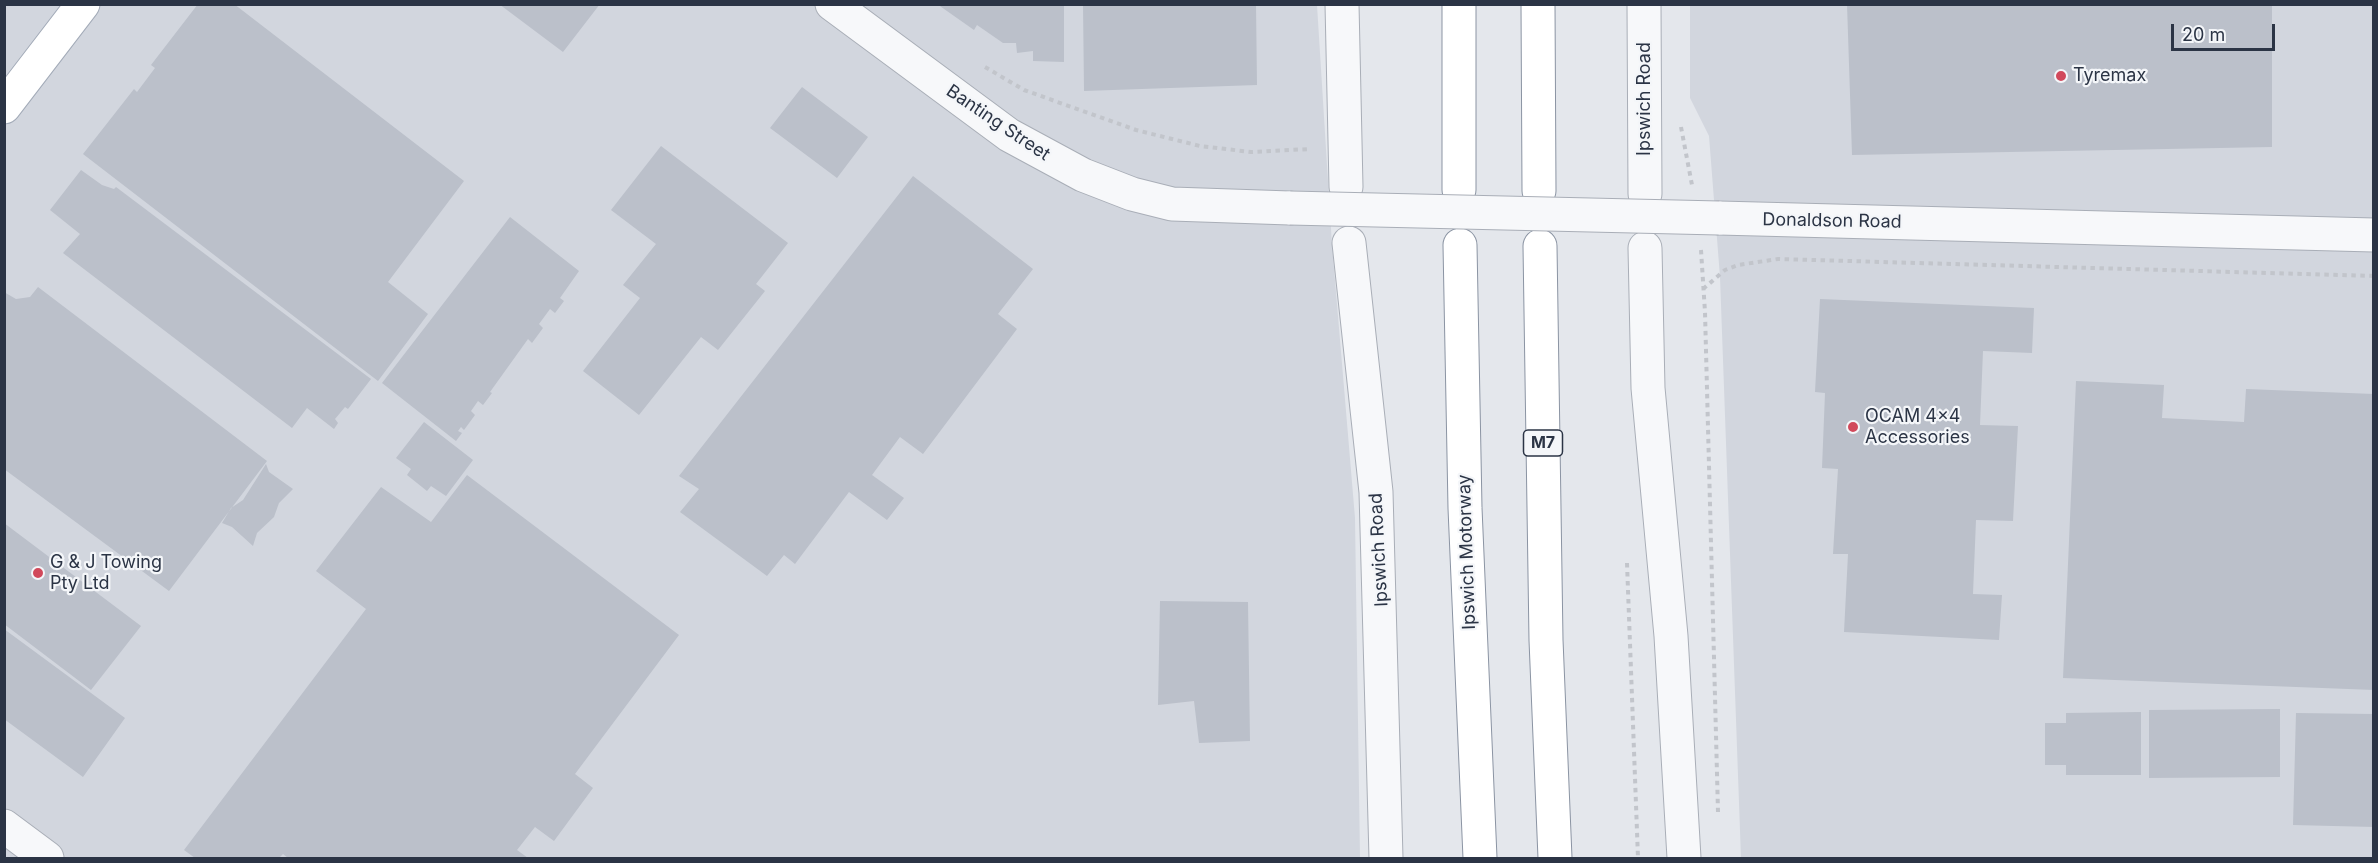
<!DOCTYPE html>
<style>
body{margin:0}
#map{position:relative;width:2378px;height:863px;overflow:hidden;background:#e4e7ec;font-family:Inter,sans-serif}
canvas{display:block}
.frame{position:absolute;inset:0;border:6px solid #2b3445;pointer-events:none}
.scale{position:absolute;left:2171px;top:24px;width:104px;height:27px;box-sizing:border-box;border:3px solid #2b3445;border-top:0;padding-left:8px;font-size:18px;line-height:21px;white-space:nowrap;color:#2b3445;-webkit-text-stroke:4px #f4f6f9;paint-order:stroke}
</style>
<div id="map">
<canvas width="2378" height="863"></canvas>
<div class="frame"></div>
<div class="scale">20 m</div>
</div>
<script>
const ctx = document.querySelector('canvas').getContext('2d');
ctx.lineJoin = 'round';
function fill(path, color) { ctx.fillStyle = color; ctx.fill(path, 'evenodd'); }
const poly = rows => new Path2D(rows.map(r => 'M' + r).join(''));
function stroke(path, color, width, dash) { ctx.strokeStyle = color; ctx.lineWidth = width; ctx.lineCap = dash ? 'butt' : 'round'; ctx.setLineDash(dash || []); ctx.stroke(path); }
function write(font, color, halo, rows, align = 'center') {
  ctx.font = font + ' Inter,sans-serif'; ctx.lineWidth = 4.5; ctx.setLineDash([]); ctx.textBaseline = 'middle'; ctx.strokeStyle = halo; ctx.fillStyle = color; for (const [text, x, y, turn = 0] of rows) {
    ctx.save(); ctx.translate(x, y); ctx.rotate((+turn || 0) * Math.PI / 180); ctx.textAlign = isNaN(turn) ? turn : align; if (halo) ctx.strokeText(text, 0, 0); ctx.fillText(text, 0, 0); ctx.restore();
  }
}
fill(poly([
 [5,5,1317,5,1332,245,1355,518,1360,858,5,858],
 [1690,5,2373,5,2373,858,1741,858,1720,277,1709,136,1690,98]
]), '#d2d6de');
fill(poly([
 [198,4,234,4,464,181,388,282,428,314,378,381,83,154,134,89,137,92,155,68,151,65],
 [499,4,600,4,563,52],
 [937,4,1064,4,1064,62,1033,61,1033,51,1017,53,1016,43,1003,43,977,25,974,30],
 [1083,4,1256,4,1257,85,1084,91],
 [1847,4,2272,4,2272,147,1852,155],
 [802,87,868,137,837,178,770,128],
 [661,146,788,243,756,284,765,291,718,350,701,337,639,415,583,371,640,298,623,285,656,244,611,210],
 [81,170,102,185,114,189,116,187,371,379,348,409,345,407,335,419,338,423,334,429,307,408,292,428,63,253,80,234,50,210],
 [913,176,1033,269,998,314,1017,329,923,454,900,437,872,475,904,498,887,520,849,492,795,564,784,555,767,576,680,512,699,489,679,476],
 [510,217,579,271,560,298,564,301,555,313,550,309,539,324,543,328,532,343,528,339,490,392,492,393,483,405,478,401,471,411,475,415,464,430,461,427,458,431,462,433,456,441,382,383],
 [38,287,267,461,169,591,4,469,4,292,16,299,30,297],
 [1820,299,2034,308,2032,353,1983,351,1980,425,2018,426,2013,521,1976,520,1973,594,2002,595,1999,640,1844,632,1848,554,1833,554,1838,469,1822,468,1825,393,1815,392],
 [2076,381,2164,385,2162,418,2244,422,2246,389,2374,394,2374,690,2063,678],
 [424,422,473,460,446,496,431,486,427,491,407,475,411,469,396,458],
 [266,464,269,472,293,489,279,503,274,517,257,533,253,546,232,527,222,523,231,508,243,500],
 [467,475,679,635,575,774,593,788,554,841,535,827,517,850,528,858,288,858,283,854,279,858,195,858,184,850,366,609,316,571,381,487,431,522],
 [4,523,141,626,91,690,4,624],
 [1160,601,1248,602,1250,741,1199,743,1194,701,1158,705],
 [4,629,125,718,83,777,4,719],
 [2280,709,2280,777,2149,778,2149,710],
 [2141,712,2141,775,2066,775,2066,765,2045,765,2045,723,2066,723,2066,713],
 [2296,713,2374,714,2374,827,2293,825]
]), '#bbc0ca');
const minor = poly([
 [832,4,1009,135,1083,175,1132,194,1172,204,1290,208],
 [1342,4,1346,187],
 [1644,4,1645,194],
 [1719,218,2374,235],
 [1349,243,1376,492,1386,858],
 [1645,248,1648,388,1671,636,1684,858],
 [4,826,47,858]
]);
const major = poly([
 [4,107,83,4]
]);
const highway = poly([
 [1538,4,1539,191],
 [1459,190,1459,4],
 [1460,245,1465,508,1480,858],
 [1540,246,1546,640,1555,858]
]);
stroke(minor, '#a9aeb7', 35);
stroke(major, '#a3abb8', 35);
stroke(highway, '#8b94a3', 35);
stroke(poly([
 [985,67,1024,90,1136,130,1200,146,1251,152,1310,149],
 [1681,127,1692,185],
 [1701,250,1705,312,1718,812],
 [1703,289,1725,270,1738,265,1778,259,2374,276],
 [1627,563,1638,858]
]), '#c2c5cb', 4, [4.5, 4.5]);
stroke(minor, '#f7f8fa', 33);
stroke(major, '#fff', 33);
stroke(highway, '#fff', 33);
const minorBridge = poly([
 [1290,208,1719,218]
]);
stroke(minorBridge, '#a9aeb7', 35, []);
stroke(minorBridge, '#f7f8fa', 33);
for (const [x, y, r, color] of [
 [2061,76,6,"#d1495b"],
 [1853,427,6,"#d1495b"],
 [38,573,6,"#d1495b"]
]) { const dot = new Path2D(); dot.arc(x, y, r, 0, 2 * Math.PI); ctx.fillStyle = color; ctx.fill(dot); stroke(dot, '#f4f6f9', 2); }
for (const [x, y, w] of [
 [1543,443,39]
]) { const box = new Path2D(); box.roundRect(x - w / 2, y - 13, w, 26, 4.5); ctx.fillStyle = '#f4f6f9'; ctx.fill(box); stroke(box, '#2b3445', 1.5); }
write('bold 16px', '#2b3445', null, [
 ["M7",1543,443]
]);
write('18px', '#2b3445', '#f4f6f9', [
 ["Tyremax",2073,76],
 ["OCAM 4x4",1865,417],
 ["Accessories",1865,438],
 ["G & J Towing",50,563],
 ["Pty Ltd",50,584]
], 'left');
write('18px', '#2b3445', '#f4f6f9', [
 ["Ipswich Road",1645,99,-90],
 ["Banting Street",998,123,34],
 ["Donaldson Road",1832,221,1],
 ["Ipswich Road",1379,550,-93],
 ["Ipswich Motorway",1467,552,-92]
]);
</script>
